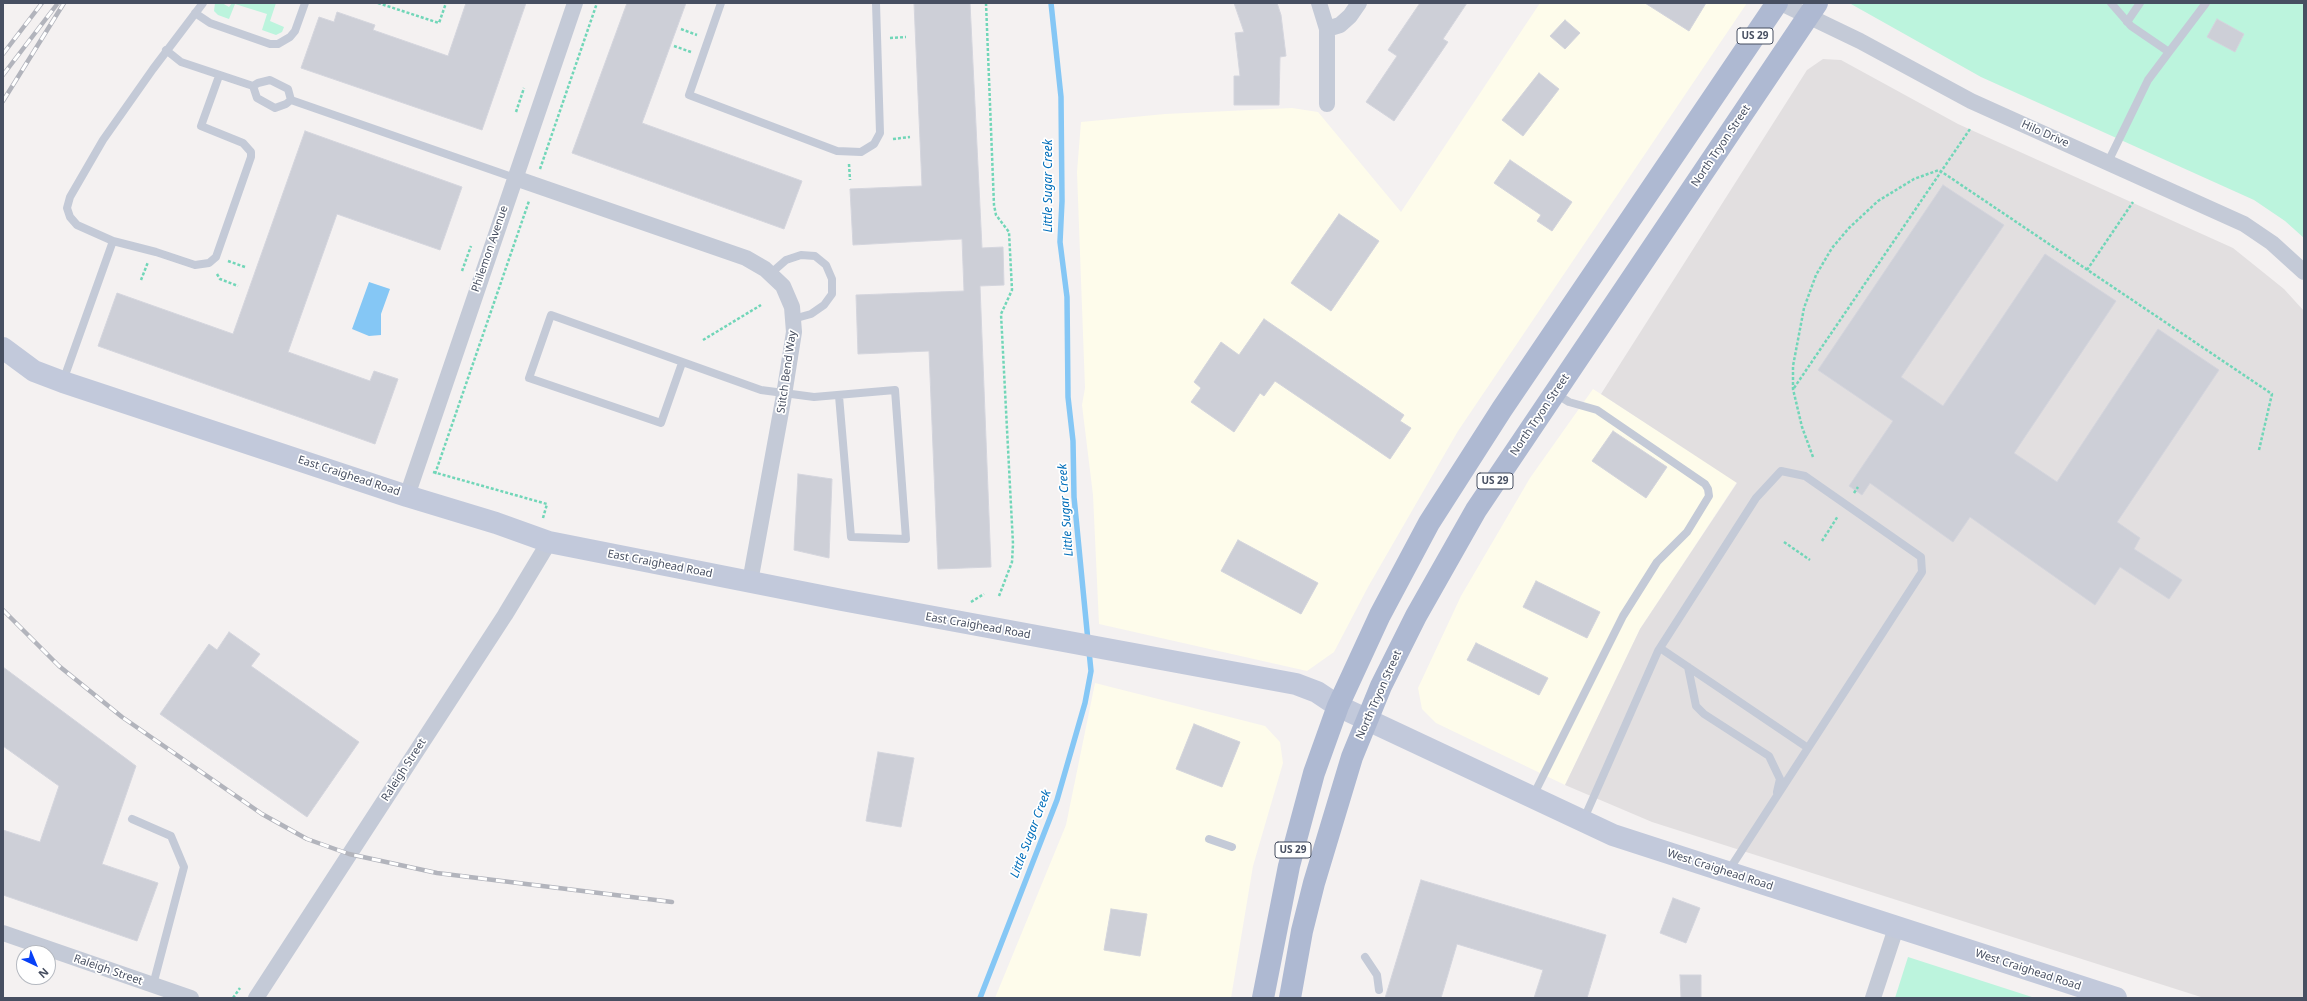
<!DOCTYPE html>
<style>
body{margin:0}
#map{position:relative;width:2307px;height:1001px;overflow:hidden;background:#f4f1f1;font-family:"Noto Sans",sans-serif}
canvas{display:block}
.frame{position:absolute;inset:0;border:4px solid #474f61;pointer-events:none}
.north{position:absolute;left:16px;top:945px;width:40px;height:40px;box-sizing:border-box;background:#fff;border:1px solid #b5b9c0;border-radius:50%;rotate:136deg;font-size:11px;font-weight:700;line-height:16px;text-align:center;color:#474f61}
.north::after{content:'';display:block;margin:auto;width:14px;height:18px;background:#0740f7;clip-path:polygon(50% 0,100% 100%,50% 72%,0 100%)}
</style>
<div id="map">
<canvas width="2307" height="1001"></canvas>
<div class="frame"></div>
<div class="north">N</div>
</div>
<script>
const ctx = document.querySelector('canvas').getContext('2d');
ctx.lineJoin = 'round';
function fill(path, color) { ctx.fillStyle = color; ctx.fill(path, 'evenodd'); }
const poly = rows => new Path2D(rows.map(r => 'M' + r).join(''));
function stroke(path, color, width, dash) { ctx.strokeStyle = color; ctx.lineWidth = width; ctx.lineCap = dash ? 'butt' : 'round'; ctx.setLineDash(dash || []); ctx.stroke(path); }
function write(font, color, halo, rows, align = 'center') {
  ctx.font = font + ' "Noto Sans",sans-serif'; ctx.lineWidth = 3.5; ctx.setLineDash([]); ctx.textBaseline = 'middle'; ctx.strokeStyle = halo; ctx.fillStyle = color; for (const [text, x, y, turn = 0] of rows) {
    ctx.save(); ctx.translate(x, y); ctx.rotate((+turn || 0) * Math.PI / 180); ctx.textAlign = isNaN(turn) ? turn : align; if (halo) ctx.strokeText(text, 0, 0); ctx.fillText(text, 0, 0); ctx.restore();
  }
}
fill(poly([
 [1540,3,1747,3,1458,431,1368,587,1334,652,1307,671,1099,624,1093,495,1082,405,1085,388,1077,172,1081,122,1165,114,1292,108,1318,112,1401,212],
 [1593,389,1737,482,1640,629,1565,785,1436,723,1422,709,1418,688,1461,596,1530,478],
 [1095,683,1265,726,1280,742,1283,763,1253,866,1231,998,995,998,1066,825]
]), '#fefceb');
fill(poly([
 [1823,59,1841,60,1958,124,2233,248,2284,289,2304,311,2304,998,2204,998,1652,822,1565,785,1640,629,1737,483,1601,394,1807,70]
]), '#e2dfe0');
fill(poly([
 [215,3,222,3,229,7,232,3,276,3,270,21,284,27,282,32,276,35,262,30,267,14,235,4,229,19,218,15,214,11],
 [1852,3,2304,3,2304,238,2285,221,2254,200,1981,77,1851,4],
 [1908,957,2035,998,1895,998]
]), '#bcf4dd');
fill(poly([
 [369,282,390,289,381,314,381,335,369,336,352,329]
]), '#85c7f5');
stroke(poly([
 [1051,3,1061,97,1062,201,1060,242,1067,297,1068,397,1073,441,1074,497,1088,641],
 [980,998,1057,800,1085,703,1091,671,1089,651]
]), '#85c7f5', 5.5);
const building = poly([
 [466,3,526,3,482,130,301,68,319,17,334,22,337,12,375,25,373,30,448,56,466,3],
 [627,3,686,3,642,123,802,181,784,229,572,153,627,3],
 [914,3,970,3,982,248,1003,247,1004,285,980,286,991,567,938,569,929,351,858,354,856,295,964,291,962,239,853,245,850,189,922,186,914,3],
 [1234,3,1277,3,1281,15,1286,56,1280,57,1279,105,1234,105,1234,76,1240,76,1235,33,1244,32,1234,3],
 [1420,3,1467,3,1443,39,1448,42,1394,121,1366,102,1397,56,1388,50,1420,3],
 [1645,3,1706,3,1689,31,1645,3],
 [2217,19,2244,34,2235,52,2207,37,2217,19],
 [1565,20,1580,33,1565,49,1550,36,1565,20],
 [1539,73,1559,89,1523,136,1502,120,1539,73],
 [305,131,462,187,440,250,337,214,288,352,370,381,374,371,398,379,375,444,98,346,117,293,233,334,305,131],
 [1510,160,1572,202,1552,231,1537,221,1541,215,1494,183,1510,160],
 [1943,185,2004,225,1901,377,1943,406,2045,254,2116,301,2014,453,2057,482,2158,329,2219,370,2117,522,2140,538,2134,549,2182,580,2169,599,2120,567,2095,605,1970,517,1953,542,1870,483,1862,495,1849,486,1893,421,1818,370,1943,185],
 [1339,214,1379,241,1331,311,1291,283,1339,214],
 [1264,319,1404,415,1400,421,1411,428,1390,459,1275,381,1264,396,1260,393,1234,432,1191,402,1201,388,1194,382,1221,342,1239,355,1264,319],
 [1613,431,1667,467,1646,498,1592,461,1613,431],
 [798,474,832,479,829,558,794,550,798,474],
 [1238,540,1318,583,1301,614,1221,571,1238,540],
 [1536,581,1600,612,1587,638,1523,607,1536,581],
 [229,632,260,654,251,666,359,742,307,817,160,714,209,644,217,650,229,632],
 [1476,643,1548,678,1539,695,1467,660,1476,643],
 [3,667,136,766,102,864,158,883,137,941,3,895,3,830,40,842,59,786,3,746,3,667],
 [1194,724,1240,742,1222,787,1176,769,1194,724],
 [878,752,914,758,901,827,866,821,878,752],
 [1421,880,1606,935,1587,998,1534,998,1543,970,1457,944,1441,998,1385,998,1421,880],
 [1673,898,1700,908,1686,943,1660,933,1673,898],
 [1111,909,1147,914,1140,956,1104,950,1111,909],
 [1680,975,1701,975,1701,998,1681,998,1680,975]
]);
fill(building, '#cdcfd7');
stroke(building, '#d4d5dd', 1);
stroke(poly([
 [378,3,439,23,446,3],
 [986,3,994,205,996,215,1009,232,1012,290,1001,314,1013,544,1012,562,999,596],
 [681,29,697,35],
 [890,38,906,37],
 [674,46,691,52],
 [516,112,524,88],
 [893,139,910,137],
 [849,164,850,180],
 [540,169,597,3],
 [228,261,245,267],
 [2087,270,2133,202],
 [462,271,471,246],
 [217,274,220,279,238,286],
 [141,280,148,262],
 [703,340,761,305],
 [1794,388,1970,129],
 [1813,457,1802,427,1793,389,1793,366,1804,308,1816,275,1832,248,1849,228,1878,201,1914,179,1939,170,2272,394,2259,450],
 [433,472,547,504,543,518],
 [435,474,529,201],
 [1854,493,1858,487],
 [1822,541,1838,516],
 [1784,542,1810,560],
 [971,602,984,594],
 [233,998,240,988]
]), '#71d6b8', 2.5, [3, 2]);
stroke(poly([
 [203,3,153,69,103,140,70,197,67,208,70,217,77,225,113,241,156,252,195,265,209,263,216,257,251,157,251,152,243,143,201,126,219,76],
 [721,3,689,95,837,151,861,152,874,144,880,133,876,3],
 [195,13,210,23,270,44,278,44,290,37,295,31,305,3],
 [2127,22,2140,3],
 [166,50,181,62,253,86],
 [2169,52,2206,3],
 [253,86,257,98,275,108,286,104,291,100],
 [253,86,258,83,270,80,288,89,291,100],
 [291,100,515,178],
 [2108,162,2148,80,2169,52,2131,26,2111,3],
 [770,274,786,260,801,255,815,256,826,265,832,279,832,294,824,305,811,314,793,319],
 [682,363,661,423,529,378,551,315,761,390,814,397,895,390,906,539,851,537,839,396],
 [63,381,113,241],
 [1660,648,1808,748],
 [1688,667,1696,706,1704,714,1769,756,1780,779,1777,792],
 [1533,796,1623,616,1657,562,1687,532,1709,496,1708,489,1705,484,1597,410,1569,402,1556,394],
 [132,819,171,836,184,867,153,985],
 [1583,821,1658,651,1756,498,1781,471,1805,476,1921,557,1922,572,1729,870],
 [1209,839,1232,847],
 [1365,957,1377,975,1379,990]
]), '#c4cad7', 8);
stroke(poly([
 [1319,3,1327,29,1327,104],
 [1781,3,1860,41,1971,101,2244,224,2272,243,2304,272],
 [1327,29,1340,25,1350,16,1359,3],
 [515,178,746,258,765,269,783,286,792,307,794,332,784,395,750,582],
 [407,496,575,3],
 [3,933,191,998],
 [256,998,505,615,549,542],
 [1873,998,1896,928]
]), '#c4cad7', 16);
stroke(poly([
 [3,348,34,371,63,382,407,496,496,523,549,542,842,600,1296,684,1317,692,1338,706,1613,835,2116,998]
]), '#c2c9db', 22);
stroke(poly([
 [1263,998,1289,866,1314,773,1338,706,1380,615,1429,523,1502,409,1777,3],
 [1290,998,1302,931,1314,883,1352,757,1381,686,1416,616,1476,510,1817,3]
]), '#aeb9d2', 22);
const rail = poly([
 [3,54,42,3],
 [3,75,58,3],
 [3,101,64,3],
 [3,610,59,666,122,717,262,814,307,839,349,854,437,873,672,902]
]);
stroke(rail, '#b2b4bc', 4.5);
stroke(rail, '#fff', 3, [9]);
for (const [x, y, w] of [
 [1755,36,36],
 [1495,481,36],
 [1293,850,36]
]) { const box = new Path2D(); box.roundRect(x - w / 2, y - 8, w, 16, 3); ctx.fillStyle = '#fff'; ctx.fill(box); stroke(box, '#474f61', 1); }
write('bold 10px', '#474f61', null, [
 ["US 29",1755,36],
 ["US 29",1495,481],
 ["US 29",1293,850]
]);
write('11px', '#474f61', '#fff', [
 ["Hilo Drive",2045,134,24],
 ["North Tryon Street",1721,146,-56],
 ["Philemon Avenue",490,249,-71],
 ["Stitch Bend Way",787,372,-82],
 ["North Tryon Street",1540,415,-56],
 ["East Craighead Road",349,476,18],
 ["East Craighead Road",660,564,11],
 ["East Craighead Road",978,626,10],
 ["North Tryon Street",1379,695,-66],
 ["Raleigh Street",404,770,-57],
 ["West Craighead Road",1720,870,18],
 ["Raleigh Street",108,970,19],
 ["West Craighead Road",2028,970,18]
]);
write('italic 12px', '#006eba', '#fff', [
 ["Little Sugar Creek",1049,186,-90],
 ["Little Sugar Creek",1066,510,-94],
 ["Little Sugar Creek",1031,834,-69]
]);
</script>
